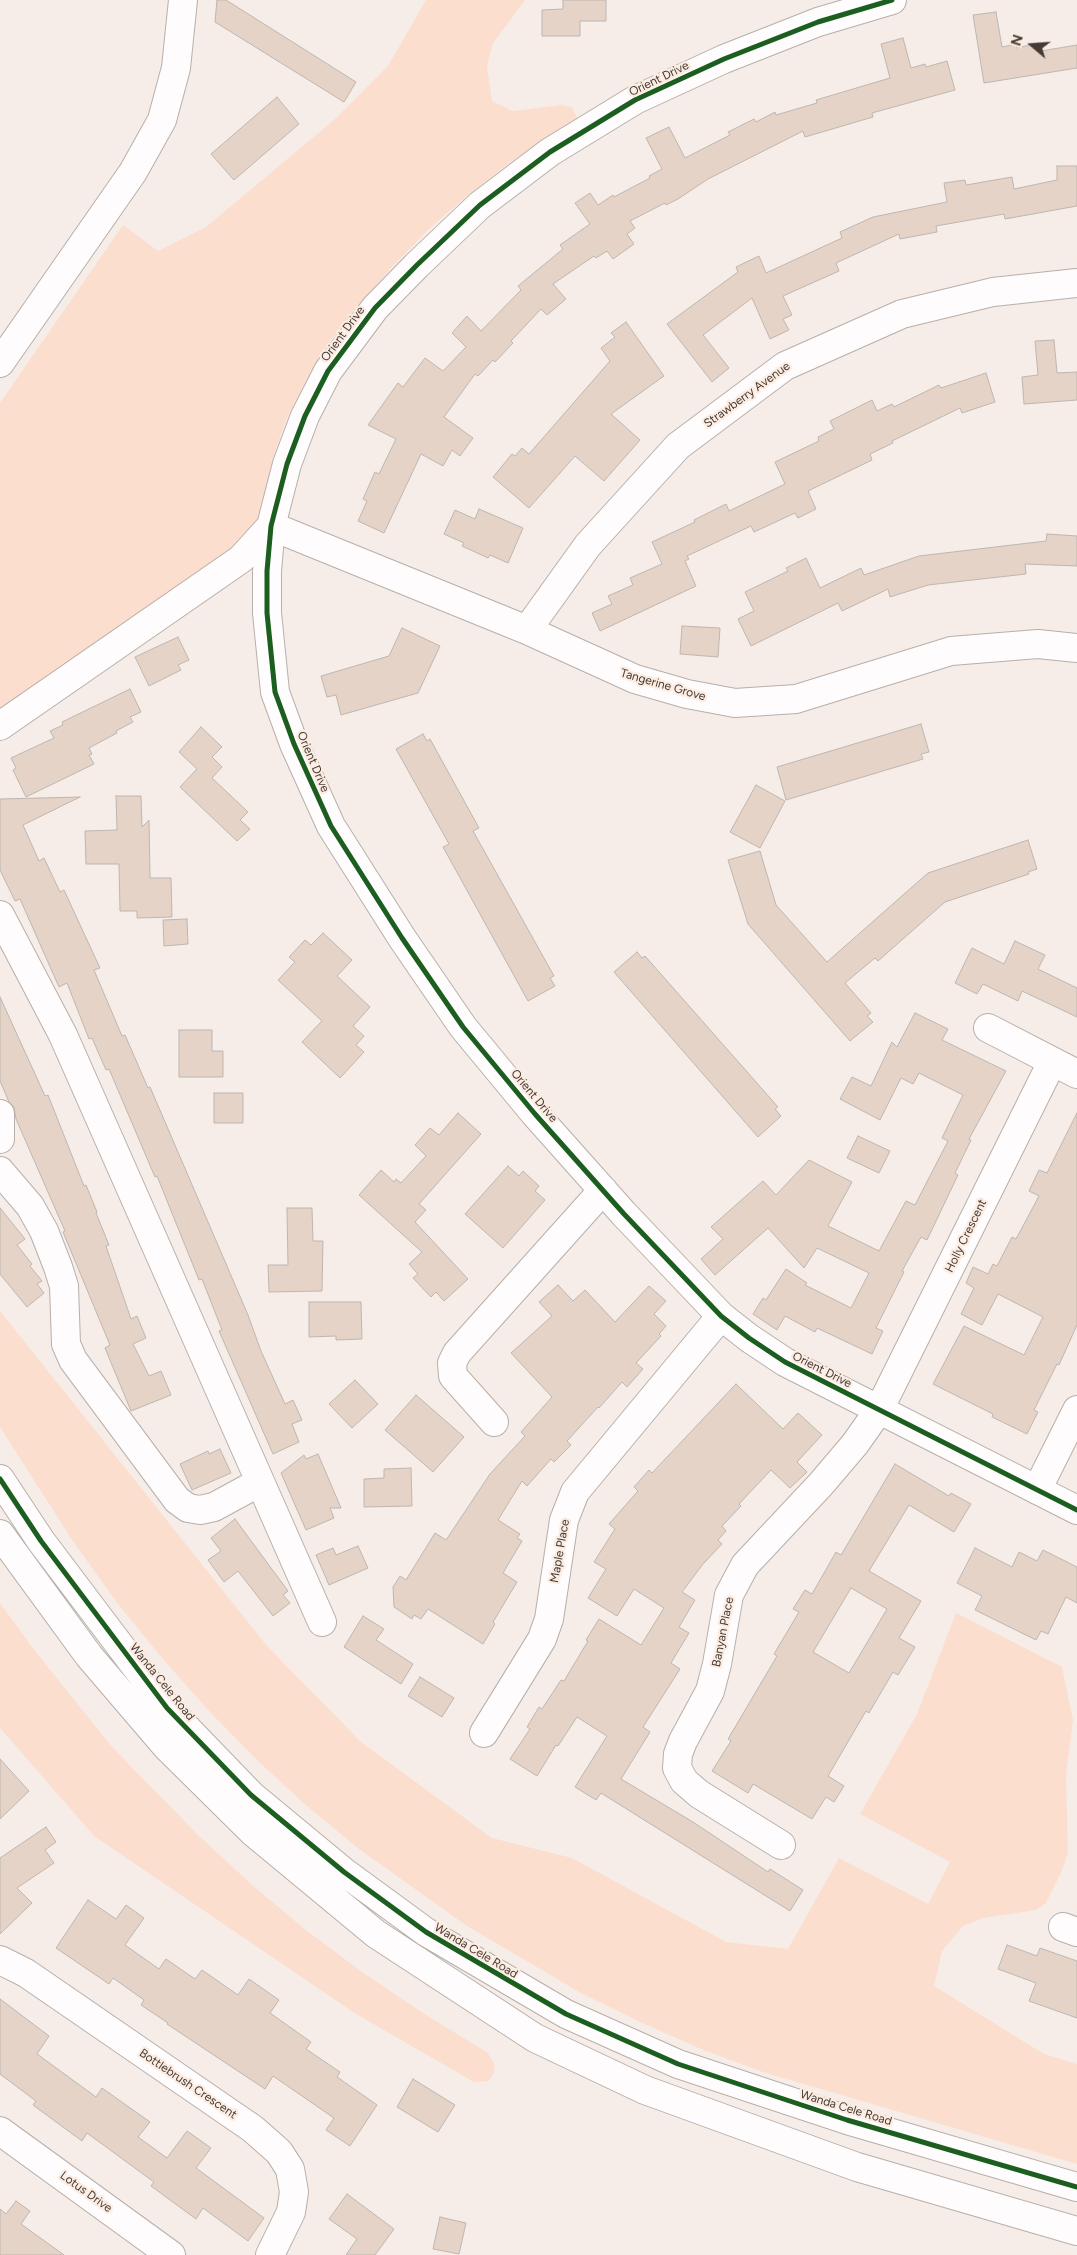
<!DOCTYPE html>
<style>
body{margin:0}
#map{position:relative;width:1077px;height:2255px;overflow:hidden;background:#f6ede8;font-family:Figtree,sans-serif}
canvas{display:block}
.north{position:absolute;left:1007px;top:20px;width:50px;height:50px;-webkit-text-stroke:4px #fcece2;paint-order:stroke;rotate:288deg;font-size:14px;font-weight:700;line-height:20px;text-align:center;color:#453b34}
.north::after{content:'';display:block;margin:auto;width:18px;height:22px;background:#453b34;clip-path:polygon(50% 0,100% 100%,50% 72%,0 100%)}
</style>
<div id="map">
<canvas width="1077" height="2255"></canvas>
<div class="north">N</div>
</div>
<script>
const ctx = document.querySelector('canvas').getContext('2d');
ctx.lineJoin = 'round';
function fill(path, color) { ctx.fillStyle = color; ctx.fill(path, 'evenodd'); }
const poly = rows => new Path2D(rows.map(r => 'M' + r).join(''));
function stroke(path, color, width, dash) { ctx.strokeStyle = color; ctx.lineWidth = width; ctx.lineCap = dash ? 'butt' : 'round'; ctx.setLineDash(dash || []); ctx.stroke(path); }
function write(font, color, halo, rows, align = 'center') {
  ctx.font = font + ' Figtree,sans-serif'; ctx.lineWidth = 4.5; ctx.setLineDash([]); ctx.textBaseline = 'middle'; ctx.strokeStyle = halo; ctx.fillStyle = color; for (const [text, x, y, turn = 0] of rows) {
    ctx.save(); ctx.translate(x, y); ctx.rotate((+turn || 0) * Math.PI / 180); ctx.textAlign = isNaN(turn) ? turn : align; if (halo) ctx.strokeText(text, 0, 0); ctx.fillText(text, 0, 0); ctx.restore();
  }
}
fill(poly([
 [426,0,525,0,493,43,487,66,492,101,513,111,561,105,572,107,577,118,568,127,510,162,468,195,429,229,391,268,356,308,323,350,304,384,287,418,275,451,260,519,233,548,0,709,0,403,123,225,158,251,206,227,334,120,388,66],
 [0,1311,267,1646,361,1742,492,1838,572,1858,726,1942,788,1949,839,1858,928,1904,950,1862,860,1814,917,1714,956,1613,1062,1667,1073,1720,1066,1775,1068,1853,1061,1873,1046,1903,1036,1910,983,1918,963,1926,942,1951,934,1986,1044,2054,1077,2064,1077,2164,763,2072,701,2049,640,2022,581,1993,467,1926,359,1849,308,1807,257,1760,208,1710,162,1658,118,1604,72,1540,0,1427],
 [0,1603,35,1651,112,1747,198,1835,251,1884,307,1931,365,1974,426,2015,488,2053,495,2066,493,2075,488,2081,474,2082,356,2014,94,1836,0,1728]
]), '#fbdecd');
const building = poly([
 [217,0,226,0,356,82,344,102,215,22,217,0],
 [563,0,606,0,606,21,580,21,580,36,542,36,542,10,563,9,563,0],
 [996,12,1002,47,1016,44,1017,48,1039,43,1041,51,1077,45,1077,68,984,83,973,15,996,12],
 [903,38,911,68,925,64,926,67,947,61,955,90,872,113,873,117,805,137,803,131,708,179,678,199,666,205,665,203,630,221,635,228,627,234,634,244,613,259,607,251,596,258,594,256,553,284,566,299,547,315,541,309,511,341,513,343,495,362,493,360,478,376,475,374,444,417,473,438,460,456,452,450,443,466,421,454,384,533,358,521,367,501,363,499,375,472,379,474,396,439,368,425,398,383,403,387,425,358,443,371,466,347,452,333,467,316,481,331,521,290,518,286,563,249,560,245,590,224,575,203,590,193,598,205,613,195,614,197,650,178,649,176,662,169,646,138,669,127,685,158,730,135,728,132,754,119,756,122,775,112,776,115,817,103,816,100,890,78,881,44,903,38],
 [277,97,299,124,234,180,211,154,277,97],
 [1057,166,1077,166,1077,206,1005,219,1004,214,936,226,937,232,900,239,899,234,836,263,839,271,783,296,792,315,783,319,789,330,770,339,752,298,703,335,729,368,712,382,667,324,738,272,736,267,759,256,766,273,842,238,840,232,873,217,947,202,944,183,965,180,966,185,1012,177,1014,189,1057,180,1057,166],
 [626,322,664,376,611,414,640,440,604,481,575,456,529,508,493,477,512,454,515,456,522,448,529,454,610,361,601,348,615,337,611,333,626,322],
 [1054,340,1057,373,1077,372,1077,400,1024,404,1022,377,1038,375,1035,341,1054,340],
 [986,373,995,402,962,413,960,408,892,441,893,443,870,454,872,460,808,491,816,509,798,518,795,513,754,532,751,526,687,556,689,559,685,561,696,586,600,631,592,613,612,604,608,596,633,585,630,578,662,564,652,542,695,522,694,520,726,504,729,511,785,484,775,462,819,441,818,437,834,429,830,421,872,400,877,411,892,404,894,407,939,385,941,388,986,373],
 [479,509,523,528,508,563,490,555,488,558,462,546,464,543,444,534,455,510,475,519,479,509],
 [1047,534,1077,536,1077,566,1025,564,1026,574,928,585,890,597,888,589,842,611,838,603,751,646,738,619,754,611,745,592,788,571,786,568,806,558,820,588,861,568,864,575,919,556,1046,541,1047,534],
 [682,626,720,628,718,657,680,654,682,626],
 [402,628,440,646,418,693,341,715,336,695,327,697,321,676,389,656,402,628],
 [178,637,189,660,178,665,181,670,149,686,135,657,178,637],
 [130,689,141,712,130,717,133,722,116,731,117,733,89,748,92,754,89,755,94,764,26,797,13,770,16,768,11,758,54,738,50,731,63,725,62,722,130,689],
 [921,724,929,752,921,754,923,759,786,800,777,767,921,724],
 [201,727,222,747,212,757,222,767,212,778,248,812,240,820,250,829,237,841,180,787,197,769,179,752,201,727],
 [423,734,427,741,430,739,479,828,473,831,554,976,550,978,555,986,528,1001,443,847,449,844,396,749,423,734],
 [756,785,785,801,760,848,730,832,756,785],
 [116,796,141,796,142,827,149,820,150,878,171,878,172,917,137,918,137,911,120,911,119,864,86,864,85,831,117,830,116,796],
 [80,797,23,825,39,861,44,858,60,892,64,890,75,914,100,968,94,970,122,1036,125,1035,148,1088,150,1087,248,1315,261,1351,285,1404,293,1400,302,1420,292,1424,299,1442,273,1454,219,1331,222,1330,202,1279,199,1280,157,1176,155,1177,109,1069,106,1070,92,1038,89,1039,67,983,59,987,20,899,15,901,0,870,0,799,80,797],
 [1028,840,1037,869,1028,872,1029,874,945,902,878,961,875,958,845,983,871,1013,867,1016,873,1022,850,1041,748,924,728,860,760,851,776,905,827,962,928,873,1028,840],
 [187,919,188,944,164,946,163,920,187,919],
 [323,933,352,960,337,976,370,1007,353,1026,364,1036,356,1045,364,1052,340,1078,302,1042,322,1021,278,980,295,962,289,957,305,940,311,945,323,933],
 [1015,941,1045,955,1038,969,1077,988,1077,1017,1022,991,1018,1001,983,984,977,994,955,983,972,948,1004,964,1015,941],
 [637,952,642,958,645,956,778,1107,775,1109,781,1116,758,1137,614,972,637,952],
 [0,997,45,1096,48,1095,84,1186,86,1185,97,1212,96,1213,109,1245,106,1246,131,1319,137,1316,146,1338,133,1344,149,1376,161,1371,171,1395,131,1411,105,1348,110,1345,63,1232,65,1231,16,1119,14,1107,9,1102,0,1081,0,997],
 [915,1013,948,1029,942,1040,1006,1071,969,1139,971,1140,955,1173,958,1175,927,1240,921,1237,902,1271,904,1272,876,1328,883,1331,872,1354,817,1328,815,1332,785,1316,777,1330,753,1314,763,1298,766,1300,786,1269,807,1283,805,1285,851,1308,869,1273,817,1248,804,1268,768,1228,715,1275,701,1259,723,1239,711,1227,763,1181,776,1195,809,1160,852,1182,828,1226,879,1251,906,1201,915,1205,948,1141,942,1138,963,1095,919,1073,913,1084,901,1078,880,1120,840,1099,852,1077,871,1086,892,1042,897,1047,915,1013],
 [179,1030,212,1030,212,1051,223,1051,223,1077,179,1077,179,1030],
 [214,1093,243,1093,243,1123,214,1123,214,1093],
 [458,1113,481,1134,419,1204,426,1210,415,1222,468,1279,444,1301,436,1292,431,1297,413,1278,418,1274,409,1264,422,1252,359,1195,381,1170,394,1182,396,1179,401,1183,426,1156,415,1145,430,1128,439,1135,458,1113],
 [1077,1113,1077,1325,1059,1365,1057,1364,1034,1410,1038,1412,1027,1434,992,1417,993,1414,933,1384,964,1326,1024,1355,1043,1317,998,1294,982,1325,961,1314,974,1288,966,1283,973,1267,988,1274,993,1264,997,1266,1012,1237,1016,1239,1039,1196,1029,1191,1039,1170,1047,1173,1077,1113],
 [858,1136,890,1151,879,1173,847,1158,858,1136],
 [508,1166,519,1176,523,1171,539,1186,535,1191,545,1200,503,1248,465,1214,508,1166],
 [0,1208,25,1239,17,1245,32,1264,30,1266,42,1281,37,1284,44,1293,27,1307,0,1274,0,1208],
 [287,1208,312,1208,313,1241,323,1241,322,1291,269,1292,268,1265,288,1265,287,1208],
 [558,1285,573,1301,585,1290,615,1322,649,1286,666,1301,654,1314,666,1326,659,1334,661,1336,636,1363,643,1369,627,1387,622,1382,599,1408,598,1407,567,1441,571,1445,554,1462,551,1459,527,1486,522,1481,498,1520,520,1534,517,1538,522,1541,503,1573,517,1582,493,1622,495,1624,483,1644,428,1609,421,1619,414,1615,412,1619,394,1607,393,1587,400,1576,406,1580,435,1533,446,1540,490,1474,525,1436,521,1432,552,1397,511,1353,552,1316,539,1302,558,1285],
 [309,1302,361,1302,362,1339,336,1340,336,1336,309,1337,309,1302],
 [355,1380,378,1404,352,1428,329,1404,355,1380],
 [736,1384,783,1429,798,1413,822,1435,797,1462,807,1472,790,1488,771,1470,739,1504,741,1506,722,1526,726,1531,718,1540,722,1544,703,1564,682,1592,695,1600,679,1627,689,1633,671,1663,680,1669,643,1727,650,1732,621,1779,693,1822,768,1872,770,1869,803,1890,790,1911,601,1793,596,1800,575,1787,607,1736,577,1717,558,1746,556,1745,537,1776,510,1759,530,1729,527,1727,539,1707,542,1709,561,1680,564,1681,588,1641,586,1640,599,1619,641,1645,664,1608,634,1589,617,1616,588,1598,606,1569,594,1562,615,1529,609,1524,638,1491,634,1487,649,1470,652,1473,736,1384],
 [416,1395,464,1437,433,1472,385,1430,416,1395],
 [220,1449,231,1473,192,1490,180,1464,208,1451,209,1454,220,1449],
 [318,1454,341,1508,330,1508,334,1518,306,1530,281,1473,304,1455,306,1459,318,1454],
 [895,1464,949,1496,951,1493,971,1504,954,1532,909,1505,869,1571,921,1601,899,1638,915,1647,898,1675,893,1672,869,1713,866,1711,828,1776,844,1786,834,1802,826,1797,812,1819,753,1784,748,1793,712,1771,731,1741,728,1739,777,1656,774,1654,799,1612,793,1609,805,1590,812,1594,836,1552,841,1555,895,1464],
 [851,1588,887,1609,849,1673,813,1652,851,1588],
 [411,1468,412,1506,364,1507,364,1479,384,1478,384,1469,411,1468],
 [235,1519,288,1591,283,1595,290,1603,273,1616,238,1571,224,1582,208,1560,221,1551,211,1538,235,1519],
 [358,1546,368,1568,329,1585,316,1555,333,1548,336,1555,358,1546],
 [975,1548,1012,1567,1019,1552,1037,1561,1043,1550,1077,1567,1077,1603,1066,1597,1048,1634,1041,1631,1036,1640,975,1610,982,1596,957,1583,975,1548],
 [363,1616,384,1629,376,1640,413,1664,401,1684,344,1647,363,1616],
 [420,1677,454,1698,442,1717,408,1696,420,1677],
 [0,1759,29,1791,0,1819,0,1759],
 [46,1827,56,1842,45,1850,54,1863,17,1888,32,1903,0,1934,0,1858,46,1827],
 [88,1900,116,1919,126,1905,144,1918,125,1945,159,1969,166,1959,195,1979,202,1970,238,1995,249,1979,279,2000,270,2013,311,2042,306,2049,340,2072,337,2077,377,2105,350,2146,326,2130,334,2118,273,2076,265,2089,167,2024,168,2023,141,2005,144,2000,113,1978,109,1984,56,1948,88,1900],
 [1007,1945,1037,1956,1040,1948,1077,1961,1077,2018,1029,2001,1036,1983,998,1969,1007,1945],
 [0,1999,49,2036,37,2054,96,2097,102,2088,150,2122,138,2137,167,2158,187,2131,211,2148,196,2168,264,2218,248,2241,203,2208,196,2219,151,2186,154,2182,87,2133,82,2141,33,2105,36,2101,0,2074,0,1999],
 [413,2079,455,2105,438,2132,397,2107,413,2079],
 [347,2194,394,2229,375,2255,346,2255,357,2239,329,2219,347,2194],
 [16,2201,30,2211,21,2224,64,2255,0,2255,0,2209,6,2214,16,2201],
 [440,2217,466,2223,459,2254,433,2249,440,2217]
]);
fill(building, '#e4d3c6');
stroke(building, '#beb6b0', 1);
const minor = poly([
 [892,0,818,22,724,59,635,100,550,152,480,205,417,265,375,308,328,371,305,416,287,464,271,526,267,571,267,613,275,692,294,744,331,826,402,938,463,1027,535,1114,624,1214,721,1316,749,1338,785,1362,1077,1510],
 [0,363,133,172,162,120,176,68,183,0],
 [527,630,588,545,678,446,785,366,902,314,993,292,1077,283],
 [0,726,241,559,271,526,527,630,635,679,687,694,735,703,796,699,951,651,1038,644,1077,648],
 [0,915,63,1035,322,1622],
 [988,1028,1077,1074],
 [0,1114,0,1139],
 [0,1171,30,1206,44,1231,58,1267,64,1286,66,1344,73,1360,177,1500,188,1508,200,1510,214,1507,260,1482],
 [494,1422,453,1376,452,1363,457,1353,603,1190],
 [0,1479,41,1541,167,1708,251,1795,344,1872,426,1932,566,2014,678,2064,847,2120,1077,2187],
 [1037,1490,1077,1410],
 [0,1534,89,1656,166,1746,254,1833,376,1934,535,2038,645,2090,857,2167,1077,2231],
 [484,1733,542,1639,549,1619,564,1520,575,1492,721,1316],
 [781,1845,699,1794,684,1781,677,1768,678,1754,683,1741,710,1691,717,1664,729,1595,745,1565,821,1484,855,1444,879,1410,1052,1062],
 [1063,1927,1077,1932],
 [0,1960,26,1973,253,2129,279,2152,290,2169,294,2192,291,2212,270,2255],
 [0,2131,171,2255]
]);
stroke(minor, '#b8afaa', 30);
stroke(minor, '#fefcfc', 28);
stroke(poly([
 [892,0,818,22,724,59,635,100,550,152,480,205,417,265,375,308,328,371,305,416,287,464,271,526,267,571,267,613,275,692,294,744,331,826,402,938,463,1027,535,1114,624,1214,721,1316,749,1338,785,1362,1077,1510],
 [0,1479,41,1541,167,1708,251,1795,344,1872,426,1932,566,2014,678,2064,847,2120,1077,2187]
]), '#1b5e20', 5);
write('12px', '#453b34', '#fcece2', [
 ["Orient Drive",659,79,-26],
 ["Orient Drive",343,334,-54],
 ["Strawberry Avenue",747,395,-36],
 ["Tangerine Grove",663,685,16],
 ["Orient Drive",313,762,67],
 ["Orient Drive",534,1096,50],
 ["Holly Crescent",966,1236,-64],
 ["Orient Drive",822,1370,27],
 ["Maple Place",560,1551,-80],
 ["Banyan Place",723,1632,-79],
 ["Wanda Cele Road",162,1682,51],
 ["Wanda Cele Road",476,1951,31],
 ["Bottlebrush Crescent",188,2084,34],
 ["Wanda Cele Road",846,2108,17],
 ["Lotus Drive",86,2192,36]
]);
</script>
